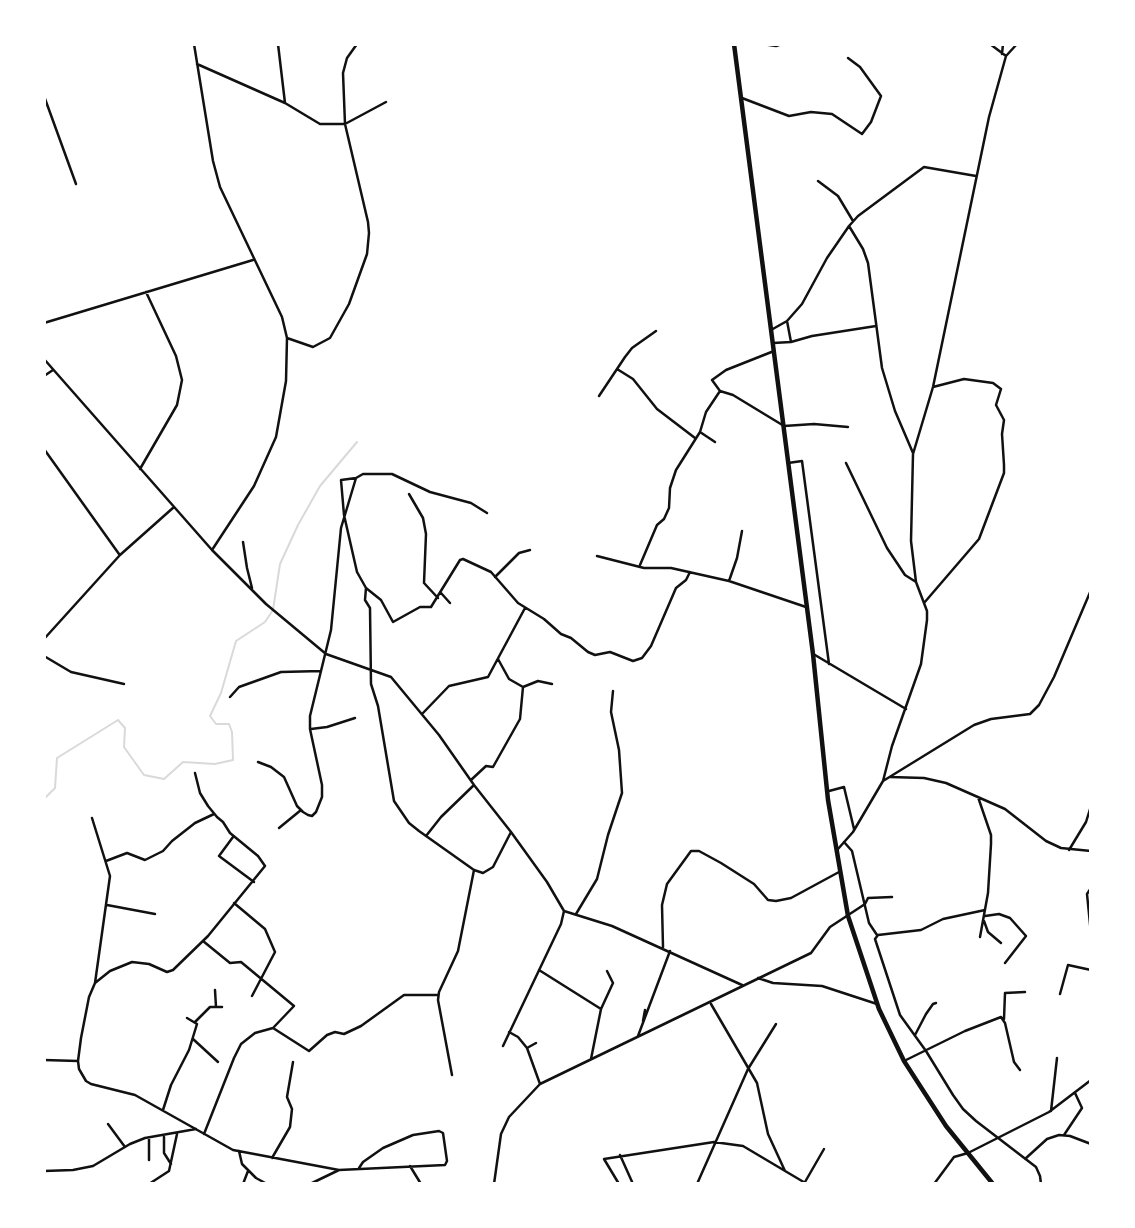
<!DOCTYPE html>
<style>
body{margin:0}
#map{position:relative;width:1135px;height:1228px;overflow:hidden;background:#fff;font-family:Figtree,sans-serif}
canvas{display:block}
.frame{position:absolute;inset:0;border:46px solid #fff;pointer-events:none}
</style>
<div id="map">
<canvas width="1135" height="1228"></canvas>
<div class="frame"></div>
</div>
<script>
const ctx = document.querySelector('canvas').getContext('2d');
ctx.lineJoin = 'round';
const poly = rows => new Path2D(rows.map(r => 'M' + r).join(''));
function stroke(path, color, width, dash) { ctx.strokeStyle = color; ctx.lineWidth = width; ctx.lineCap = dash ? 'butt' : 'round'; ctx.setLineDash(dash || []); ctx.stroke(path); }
stroke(poly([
 [44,799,55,788,57,758,118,720,125,728,124,747,144,775,164,779,183,762,215,764,233,760,232,732,229,724,216,724,210,716,221,693,236,641,265,622,273,610,280,564,298,525,320,486,357,442]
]), '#d9d9d9', 2);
stroke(poly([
 [194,44,213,161,220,187,282,317,287,338,286,381,276,437,254,486,212,550],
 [278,44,285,103],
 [757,44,758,44],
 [762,44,776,46,782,44],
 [990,44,1006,56],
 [1002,54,1003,44],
 [197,64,285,103,320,124,345,124,386,102],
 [44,96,76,184],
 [742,98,789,116,811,112,832,114,862,134,871,122,881,96,860,67,848,58],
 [818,181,838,196,853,221],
 [849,226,863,249,868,263,882,368,895,411,913,453],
 [787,321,791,342],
 [44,323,253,260],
 [771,330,787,321,802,304,827,258,849,226,858,216,924,167,976,176],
 [287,338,313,347,330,338,349,304,367,254,369,233,368,222,345,124,343,73,347,58,357,44],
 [773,343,791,342,812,336,876,326],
 [774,351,726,370,712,380,720,391,733,395,784,426,814,424,848,427],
 [44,359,212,550,266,604,326,654,391,677,439,735,474,785,511,832,547,882,564,911,612,926,742,985],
 [617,369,633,379,657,409,695,438],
 [44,376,53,370],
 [599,396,625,357,632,348,656,331],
 [715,442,700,432,706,412,720,391],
 [44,449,119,554],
 [788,463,802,461,829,664],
 [846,463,887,548,905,575,916,582],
 [140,469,177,405,182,380,176,356,146,292],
 [356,478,341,480,344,515,357,572,366,588,381,600,393,622,420,607,431,607,460,560,463,559,491,572,518,603,544,619,561,634,571,638,588,652,595,655,610,652,633,661,642,658,651,646,676,588,686,580,690,572],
 [409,494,423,518,426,534,424,583,438,598],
 [243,542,247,568,252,588],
 [597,556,644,568,671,568,729,581,806,607],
 [640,565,657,525,664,519,669,508,670,488,676,470,700,432],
 [495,577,519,553,530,550],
 [729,581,737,558,742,531],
 [366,588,365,600,370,608,371,684,378,706,394,801,409,823,419,831,474,870,483,873,493,867,511,832],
 [441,593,450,603],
 [924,603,979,539,1004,473,1004,465,1002,434,1004,420,996,405,1001,389,993,383,964,379,933,387],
 [44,639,120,555,174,507],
 [815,655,906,709],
 [44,656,71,672,124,684],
 [523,687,538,681,552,684],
 [230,697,239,687,281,672,321,671],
 [423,713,449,686,488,677,525,608],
 [311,729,327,727,355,718],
 [258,762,271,767,284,777,297,806,303,812,308,815,312,816,316,812,322,797,322,785,310,729,310,716,331,630,341,528,356,478,363,474,392,474,430,492,471,503,487,513],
 [195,773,200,793,208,806,217,817,223,822,230,833,258,856,265,866,208,936,173,970,167,972,149,964,132,962,110,971,95,983,89,997,81,1038,78,1061,79,1069,86,1081,91,1084,135,1095,233,1150,339,1170],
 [890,777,924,778,946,783,1005,809,1046,841,1061,848,1091,851],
 [471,780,486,766,493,767,520,719,523,687,509,679,498,659],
 [883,781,974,725,991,719,1030,714,1039,705,1054,677,1091,590],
 [829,791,844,787,854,829],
 [978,797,991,835,991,844,988,893,980,937],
 [92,818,110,876,95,983],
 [279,828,301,810],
 [426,836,441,817,474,785],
 [233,837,219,856,254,882],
 [844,842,852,851,869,923,877,935],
 [838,849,853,832,883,781,892,746,921,664,927,620,927,611,916,582,911,541,913,454,933,387,989,117,1006,56,1017,44],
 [1069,850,1086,822,1091,806],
 [106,861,127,853,145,860,163,851,172,841,195,823,214,814],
 [1091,888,1087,894,1091,934],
 [234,903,265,929,275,952,252,996],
 [107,905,155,914],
 [985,910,943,919,921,930,878,935,875,939,900,1015,926,1051,953,1095,963,1109,976,1121,1036,1167,1040,1176,1041,1184],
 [576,914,597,879,608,835,622,793,619,750,611,712,613,691],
 [985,916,999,914,1010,918,1026,936,1005,963],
 [984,921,988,932,1001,943],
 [203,941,230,963,241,962,294,1006,273,1028],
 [663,947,662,905,667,884,691,851,699,851,721,863,754,884,768,900,776,901,791,898,839,872],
 [539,970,601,1009,591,1059],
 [758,978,773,983,822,986,877,1004],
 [215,990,216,1007],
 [1060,994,1068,965,1091,970],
 [711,1004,757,1083,768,1134,785,1171],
 [601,1009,613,983,607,971],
 [1004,1019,1005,993,1025,992],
 [643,1021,645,1010],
 [195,1022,210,1007,222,1007],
 [509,1032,518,1037,527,1048,536,1043],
 [915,1035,926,1014,933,1004,936,1003],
 [638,1036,670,951],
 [193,1039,218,1062],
 [503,1046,561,924,564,911],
 [527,1048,540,1084],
 [44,1060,78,1061],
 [904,1061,965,1031,1001,1017,1005,1023,1014,1062,1020,1070],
 [452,1075,438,1000,439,992,458,951,474,870],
 [163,1110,171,1085,189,1050,197,1024,187,1018],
 [1051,1111,1057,1058],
 [108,1124,125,1147],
 [204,1134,234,1058,241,1044,255,1033,273,1028,309,1051,327,1035,335,1032,344,1034,361,1026,404,995,438,995],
 [1064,1135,1082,1108,1075,1093],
 [164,1137,164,1153,171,1164],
 [149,1139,149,1160],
 [239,1151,242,1164,256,1178,267,1184],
 [620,1155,633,1184],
 [272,1158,290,1127,292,1109,287,1097,293,1062],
 [1025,1159,1047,1139,1059,1135,1070,1136,1091,1144],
 [410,1166,421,1184],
 [44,1171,73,1170,93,1166,130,1144,145,1138,196,1129],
 [805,1182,824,1149],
 [149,1184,169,1171,177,1134],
 [243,1184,248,1171],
 [310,1184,339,1170,445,1165,447,1161,443,1133,439,1131,413,1135,383,1148,363,1162,359,1168],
 [494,1184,501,1134,509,1117,540,1084,811,953,830,927,865,904,868,898,892,897],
 [619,1184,604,1159,714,1142,743,1146,807,1184],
 [697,1184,748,1069,776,1024],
 [934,1184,954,1157,968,1153,1049,1112,1091,1080]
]), '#111', 2.5);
stroke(poly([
 [734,44,813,654,828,800,848,916,879,1009,904,1061,946,1126,993,1184]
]), '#111', 4.5);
</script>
